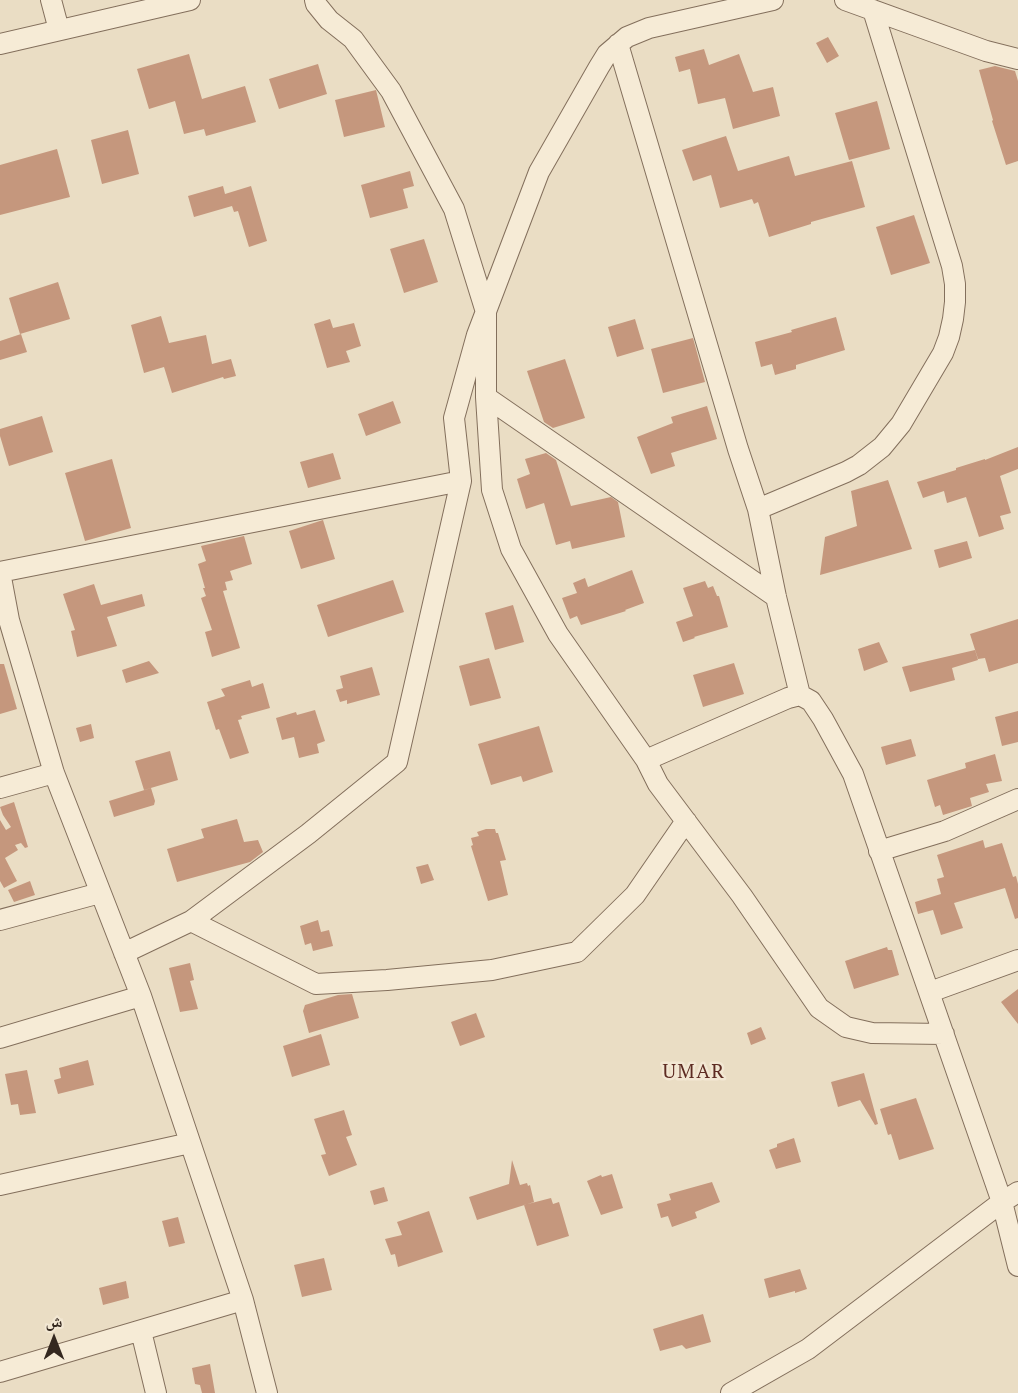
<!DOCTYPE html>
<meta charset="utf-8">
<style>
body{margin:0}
#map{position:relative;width:1018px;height:1393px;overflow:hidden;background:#eaddc4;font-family:"PT Serif","Noto Naskh Arabic",serif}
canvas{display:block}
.north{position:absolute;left:24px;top:1309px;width:60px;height:60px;-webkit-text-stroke:4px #f2e7d3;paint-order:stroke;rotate:0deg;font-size:16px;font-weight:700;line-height:24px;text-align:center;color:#34281f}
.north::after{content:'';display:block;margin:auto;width:21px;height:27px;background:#34281f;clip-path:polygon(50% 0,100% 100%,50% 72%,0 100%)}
</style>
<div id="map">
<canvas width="1018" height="1393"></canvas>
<div class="north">ش</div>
</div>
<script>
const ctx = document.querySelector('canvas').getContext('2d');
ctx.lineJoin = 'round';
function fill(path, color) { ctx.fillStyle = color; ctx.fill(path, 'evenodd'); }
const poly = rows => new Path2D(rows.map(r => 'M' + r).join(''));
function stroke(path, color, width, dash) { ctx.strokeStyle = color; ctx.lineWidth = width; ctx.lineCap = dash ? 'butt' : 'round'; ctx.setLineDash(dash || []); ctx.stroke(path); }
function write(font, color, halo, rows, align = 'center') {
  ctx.font = font + ' "PT Serif",serif'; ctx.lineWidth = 5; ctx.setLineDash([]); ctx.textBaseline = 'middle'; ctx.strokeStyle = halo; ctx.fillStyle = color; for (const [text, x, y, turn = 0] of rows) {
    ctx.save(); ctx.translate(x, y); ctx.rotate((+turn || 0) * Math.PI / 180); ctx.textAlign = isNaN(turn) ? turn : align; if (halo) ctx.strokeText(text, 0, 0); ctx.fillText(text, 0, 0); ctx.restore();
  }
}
fill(poly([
 [828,37,839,56,827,63,816,43],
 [704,49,709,65,739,54,753,92,773,87,780,116,733,129,725,98,698,104,690,69,679,72,675,57],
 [189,54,202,99,245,86,256,122,206,136,204,129,184,134,175,101,149,109,137,69],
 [318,64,327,94,279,109,269,79],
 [995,66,1015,71,1018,81,1018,161,1006,165,992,121,993,120,979,70],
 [376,90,385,127,344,137,335,100],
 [877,101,890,149,849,160,835,113],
 [128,130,139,174,102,184,91,140],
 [726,136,738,171,789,156,795,176,852,161,865,207,811,222,811,224,769,237,758,202,754,204,752,199,720,208,711,175,693,181,682,150],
 [57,149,70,197,0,215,0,165],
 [410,171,414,186,403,189,408,208,370,218,361,185],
 [223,186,225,194,251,186,267,241,249,247,238,211,234,212,232,206,194,217,188,196],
 [914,215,930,263,891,275,876,227],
 [424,239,438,282,404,293,390,249],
 [58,282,70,319,20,334,9,298],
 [161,316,169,343,206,335,212,364,231,359,236,376,224,379,223,377,172,393,164,367,144,373,131,325],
 [836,317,845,350,796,365,796,369,775,375,772,364,761,367,755,342,792,332,791,330],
 [330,319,333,328,354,323,361,346,346,351,350,362,327,368,314,324],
 [635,319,644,349,617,357,608,327],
 [21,334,27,352,0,360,0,341],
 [693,338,705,382,663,393,651,349],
 [565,359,585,418,553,428,544,422,527,371],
 [393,401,401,423,366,436,358,414],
 [707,406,717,439,671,453,675,466,651,474,637,437,673,423,671,417],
 [42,416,53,452,9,466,0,436,0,429],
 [1018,447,1018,469,1000,476,1011,513,1000,516,1004,529,979,537,966,497,947,503,944,491,923,498,917,482,956,470,956,468,985,459,985,460],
 [333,453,341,479,308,488,300,462],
 [546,453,556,460,571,506,611,497,618,502,625,537,572,549,570,541,556,545,544,503,526,509,517,479,530,474,525,459],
 [112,459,131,528,85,541,65,473],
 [888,480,912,549,820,575,825,537,857,526,851,491],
 [323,520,335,559,301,569,289,531],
 [244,536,252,564,230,571,233,580,225,582,227,590,223,591,240,648,212,657,205,632,212,630,201,598,206,596,203,588,205,588,198,564,206,561,201,546],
 [967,541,972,558,939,568,934,550],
 [632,570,644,603,625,610,626,611,581,625,577,616,570,619,562,598,577,593,573,583,585,578,588,587],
 [393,580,404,612,328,637,317,605],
 [705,581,708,588,713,586,717,596,719,596,728,627,694,637,695,638,683,642,676,622,693,616,683,588],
 [94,584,101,605,142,594,145,606,107,617,117,646,77,657,71,631,75,630,63,594],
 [513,605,524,642,495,650,485,613],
 [1018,619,1018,663,989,672,985,658,978,659,970,634],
 [879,642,888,662,864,671,858,649],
 [975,650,978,660,952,668,955,680,910,692,902,667],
 [489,658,501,698,470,706,459,666],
 [149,661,159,673,126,683,122,670],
 [734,663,744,694,703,707,693,675],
 [0,664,4,664,17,709,0,714],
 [372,667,380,695,347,704,347,700,340,702,336,690,343,688,340,676],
 [250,680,252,687,263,683,270,708,241,716,242,719,238,720,249,753,230,759,219,729,216,730,207,702,225,696,221,689],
 [315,710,325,741,317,744,319,753,299,758,294,737,282,740,276,718,296,712,297,715],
 [1018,711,1018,742,1002,746,995,717],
 [91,724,94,738,80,742,76,728],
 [539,726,553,772,523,782,521,776,491,785,478,744],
 [911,739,916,756,886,765,881,747],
 [170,751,178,780,144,790,135,761],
 [995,754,1002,781,986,784,989,792,970,798,972,806,943,815,940,805,935,807,927,780,966,768,965,763],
 [151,788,155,801,154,805,114,817,109,801],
 [14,802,28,847,25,848,21,843,15,845,18,850,5,858,17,881,4,888,0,881,0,820,6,830,11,827,3,815,0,807],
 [237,819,244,842,258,840,263,852,250,862,177,882,167,849,204,838,201,829],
 [486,829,495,829,496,833,498,833,506,860,500,861,508,895,488,901,471,846,473,845,471,838,479,836,477,832],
 [983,840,985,848,1002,843,1013,877,1016,876,1018,884,1018,918,1015,919,1005,888,954,903,963,928,941,935,933,910,918,914,915,902,941,894,937,879,944,877,937,855],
 [428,864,434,880,421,884,416,867],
 [30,881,35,895,14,902,8,890],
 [318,920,321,932,329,930,333,946,313,951,311,943,305,945,300,926],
 [887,947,888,950,892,950,899,975,854,989,845,961],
 [190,963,194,980,190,981,198,1009,180,1012,169,968],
 [1018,989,1018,1024,1001,1002],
 [352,994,359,1018,309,1033,303,1011,305,1005,338,995],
 [476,1013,485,1037,460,1046,451,1022],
 [761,1027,766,1039,751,1045,747,1033],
 [321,1034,330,1065,292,1077,283,1046],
 [88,1060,94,1085,58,1094,54,1080,61,1078,59,1068],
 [27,1070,36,1113,20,1115,18,1104,11,1105,5,1074],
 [864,1073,878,1124,875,1125,860,1100,838,1107,831,1082],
 [916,1098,934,1149,899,1160,891,1134,888,1135,880,1109],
 [344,1110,352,1135,346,1137,357,1165,329,1176,321,1155,326,1154,314,1119],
 [794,1138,801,1162,776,1169,769,1150,777,1147,777,1144],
 [512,1160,520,1185,527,1183,528,1186,530,1185,534,1202,477,1220,469,1197,509,1184],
 [612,1174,623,1208,601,1215,587,1181,601,1175,602,1177],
 [712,1182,720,1202,695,1212,697,1218,672,1227,668,1216,661,1218,657,1204,671,1200,669,1194],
 [384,1187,388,1201,374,1205,370,1191],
 [551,1198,553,1204,559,1202,569,1236,537,1246,524,1205],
 [429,1211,443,1252,398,1267,395,1254,391,1255,385,1239,402,1235,397,1222],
 [178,1217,185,1243,169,1247,162,1221],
 [324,1258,332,1290,302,1297,294,1265],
 [800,1269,807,1289,795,1293,795,1291,769,1298,764,1279],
 [126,1281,129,1298,103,1305,99,1288],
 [703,1314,711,1342,686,1349,682,1345,660,1351,653,1329],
 [210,1364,215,1393,202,1393,200,1385,195,1384,192,1368]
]), '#c5977d');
const minor = poly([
 [51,0,59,30],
 [315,0,316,4,329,20,353,39,391,91,454,209,486,312,486,397,492,490,511,549,558,634,646,760,658,784,742,896,819,1008,846,1027,872,1033,944,1034],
 [845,0,986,51,1018,59],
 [0,44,190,0],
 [618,44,738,449,758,509,776,597,800,695],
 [486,397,776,597],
 [758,509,846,472,859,465,882,447,901,424,943,353,949,337,953,319,955,302,955,284,952,266,873,10],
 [0,572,9,620,54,773,141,996,243,1300,267,1393],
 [0,572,461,481],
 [646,760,788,698,800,695,811,701,823,719,853,774,1002,1202,1018,1266],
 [0,788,54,773],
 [879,851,945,831,1018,799],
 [0,920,100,893],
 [191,921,316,984,387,980,492,970,577,952,635,895,686,821],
 [124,953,191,921,308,834,397,762,461,481,454,418,477,335,539,172,599,67,607,54,627,37,649,28,773,0],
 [930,992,1018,960],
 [0,1038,141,996],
 [0,1185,190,1143],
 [141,1331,156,1393],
 [0,1372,243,1300],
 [731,1393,808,1349,1002,1202,1018,1192]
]);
stroke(minor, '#836f5c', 22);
stroke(minor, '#f6ebd6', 20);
ctx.letterSpacing = '1.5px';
write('20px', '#5d2b22', '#f2e7d3', [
 ["UMAR",694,1072]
]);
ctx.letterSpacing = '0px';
</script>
